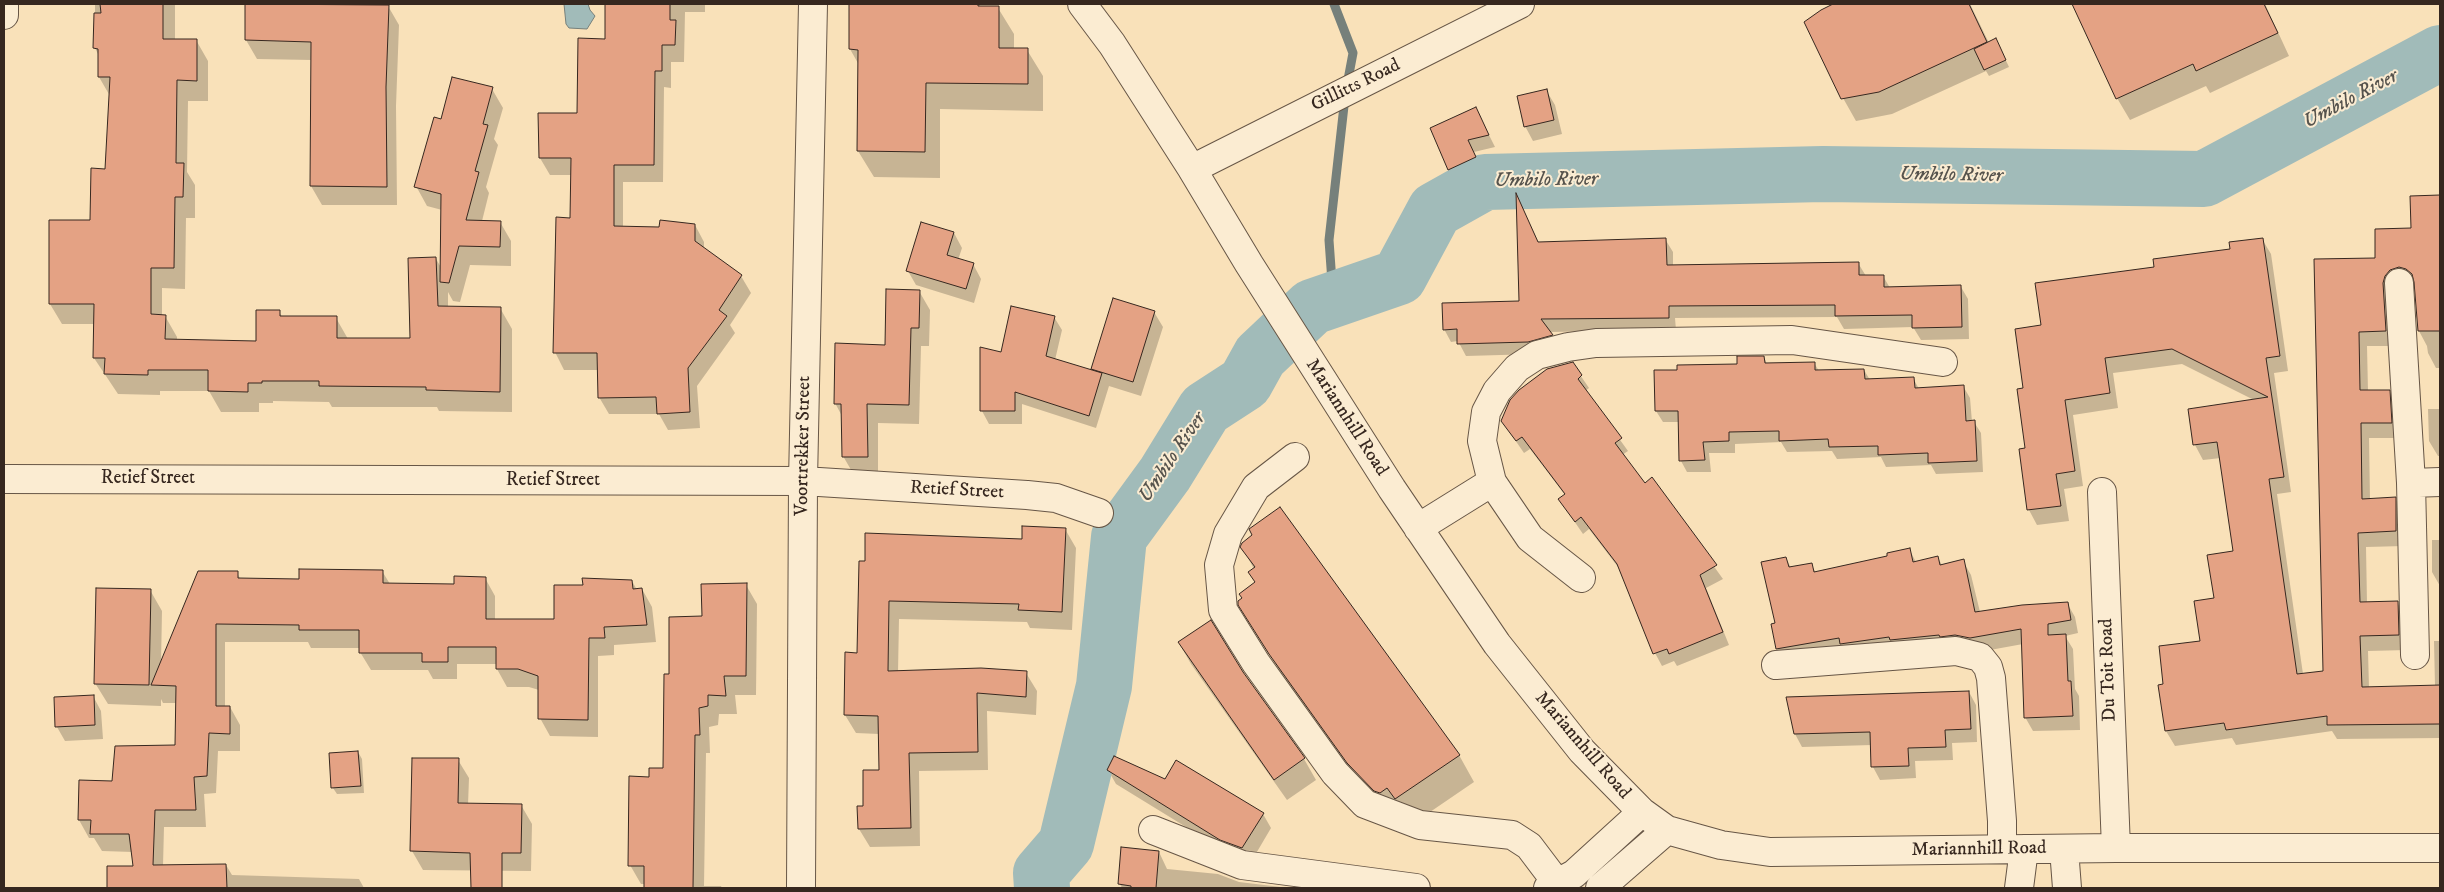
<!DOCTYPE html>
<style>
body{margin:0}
#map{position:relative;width:2444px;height:892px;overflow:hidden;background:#f9e1b9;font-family:"IM FELL DW Pica",serif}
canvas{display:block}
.frame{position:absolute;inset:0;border:5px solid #36271f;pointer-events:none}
</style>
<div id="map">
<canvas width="2444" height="892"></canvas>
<div class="frame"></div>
</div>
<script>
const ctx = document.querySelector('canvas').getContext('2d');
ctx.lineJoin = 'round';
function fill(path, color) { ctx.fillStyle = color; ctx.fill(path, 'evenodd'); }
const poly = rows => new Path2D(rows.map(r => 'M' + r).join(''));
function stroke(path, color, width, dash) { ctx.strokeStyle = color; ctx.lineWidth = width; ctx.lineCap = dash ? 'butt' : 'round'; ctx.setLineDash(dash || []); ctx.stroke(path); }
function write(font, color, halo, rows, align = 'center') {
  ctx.font = font + ' "IM FELL DW Pica",serif'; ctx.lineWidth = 4; ctx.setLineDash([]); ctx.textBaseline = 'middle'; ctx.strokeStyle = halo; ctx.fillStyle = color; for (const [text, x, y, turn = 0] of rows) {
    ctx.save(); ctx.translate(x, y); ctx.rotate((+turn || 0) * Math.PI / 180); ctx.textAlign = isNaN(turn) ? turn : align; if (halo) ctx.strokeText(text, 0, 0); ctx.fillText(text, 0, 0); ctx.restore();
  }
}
const water = poly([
 [564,4,588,4,590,10,595,16,587,29,569,28,566,24,564,4]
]);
fill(water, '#a1bbb9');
stroke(water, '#76807b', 1);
fill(poly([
 [95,4,175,4,175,40,196,40,208,61,208,101,188,101,187,172,195,185,195,218,186,218,185,289,162,288,162,316,165,316,177,337,177,341,257,342,279,312,283,318,336,318,348,339,411,339,436,259,442,269,442,210,427,206,416,186,442,121,492,89,503,108,494,139,498,145,486,187,489,193,482,221,500,222,511,241,511,266,470,265,460,302,453,301,448,292,448,307,500,308,512,329,512,412,439,411,437,407,332,407,329,402,273,401,273,403,259,403,259,412,221,412,209,391,160,391,160,395,118,394,94,358,95,324,62,324,50,304,92,222,106,170,110,96,99,77,99,56,95,48],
 [246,4,388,6,399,25,396,106,397,205,322,205,311,186,312,60,257,59,246,40],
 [606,4,705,4,705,12,685,12,684,62,671,62,671,88,664,87,663,182,623,182,623,228,661,228,695,225,704,242,704,249,741,276,751,293,730,325,735,333,697,386,700,428,668,430,659,414,609,414,599,397,598,370,564,370,555,352,571,219,572,175,550,175,540,158,578,114,606,40],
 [851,4,979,4,981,7,998,8,1014,34,1014,49,1027,50,1043,76,1043,111,940,109,940,178,874,177,858,151,859,65,850,49],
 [1836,4,1970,4,1989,43,1999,46,2009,67,1989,76,1986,71,1892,114,1856,121,1843,98,1821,11],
 [2073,4,2265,4,2289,56,2210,93,2206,86,2130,120,2117,98],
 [1546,90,1555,105,1562,134,1533,141,1525,126],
 [1476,109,1495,147,1474,152,1482,170,1456,181,1449,169],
 [2411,197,2440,197,2440,368,2436,368,2428,353,2427,346,2419,331,2416,284,2407,282,2394,346,2367,346,2368,391,2389,391,2398,406,2400,438,2369,438,2370,500,2395,498,2404,514,2404,546,2366,547,2367,603,2397,602,2406,618,2407,650,2368,651,2369,688,2435,686,2434,641,2440,641,2440,738,2337,739,2332,731,2236,745,2232,738,2175,746,2166,731,2164,685,2201,642,2215,599,2235,552,2221,458,2203,460,2195,445,2189,410,2254,400,2182,364,2113,373,2118,408,2073,415,2083,486,2064,489,2069,521,2037,525,2029,510,2020,451,2027,450,2025,389,2043,326,2155,268,2231,250,2262,239,2271,254,2288,371,2274,373,2291,492,2277,494,2303,674,2324,673,2315,260,2377,259,2412,229],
 [1517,198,1539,243,1665,239,1673,252,1673,266,1858,263,1866,276,1883,276,1890,288,1961,287,1968,299,1969,339,1921,340,1913,327,1844,329,1837,317,1675,318,1676,330,1549,332,1559,347,1536,354,1466,356,1458,341,1451,342,1444,329,1521,302],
 [954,233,962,248,958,260,973,264,981,279,974,303,916,285,908,271],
 [919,291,930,310,929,346,921,346,919,424,878,423,878,475,854,475,843,456,842,416,835,403,886,346],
 [1154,312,1163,327,1141,396,1109,386,1096,428,1022,404,1022,424,989,424,982,411,1002,354,1054,317,1062,330,1055,360,1094,372,1093,369],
 [1764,357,1767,364,1814,363,1819,371,1864,370,1870,380,1913,378,1919,389,1963,386,1970,398,1972,422,1974,422,1981,433,1983,472,1936,474,1931,465,1886,467,1881,457,1837,459,1832,451,1787,452,1781,442,1735,444,1735,453,1709,453,1711,472,1687,472,1681,461,1680,422,1663,422,1656,411,1679,372,1739,365],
 [1572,363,1589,388,1585,391,1628,451,1622,455,1645,485,1651,479,1723,579,1706,588,1729,645,1677,666,1674,661,1662,666,1655,653,1621,571,1589,529,1583,534,1559,499,1565,495,1530,449,1524,453,1502,421],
 [2428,409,2440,409,2440,456,2438,456,2429,441],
 [1065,529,1076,548,1072,630,1030,628,1027,622,899,619,898,672,1026,673,1037,691,1036,715,987,711,988,770,919,771,920,846,870,847,859,829,864,807,880,771,879,734,856,733,845,715,858,654,860,562,1023,540],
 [2432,540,2440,540,2440,586,2432,572],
 [1242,547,1459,755,1474,782,1411,825,1364,790,1286,681,1255,632,1256,584,1249,572,1254,569],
 [1909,549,1916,562,1938,558,1942,565,1963,561,1971,575,1980,612,2067,603,2075,617,2078,633,2065,636,2073,649,2075,689,2079,696,2080,730,2033,731,2025,717,2023,644,1979,652,1785,663,1777,649,1772,625,1776,624,1786,558,1791,568,1811,564,1816,573,1889,557],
 [382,571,390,584,456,585,485,578,495,596,495,620,555,621,584,586,632,581,637,590,642,589,652,607,656,642,614,645,614,655,598,656,598,737,550,736,540,718,539,690,529,687,507,687,497,669,497,664,457,664,457,679,433,679,428,670,371,670,360,652,360,648,311,648,308,642,225,642,225,707,230,707,240,725,240,751,218,751,216,793,204,794,206,827,164,827,163,866,226,865,232,875,359,879,364,888,83,888,137,888,133,852,102,851,94,838,89,838,79,820,80,781,113,782,176,747,177,703,163,703,161,699,161,706,108,704,95,683,150,590,162,611,161,664,237,573,241,580,300,580],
 [746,585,757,604,756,695,735,695,737,714,719,714,718,725,709,727,710,753,706,753,704,886,721,886,722,888,645,888,645,884,641,884,630,865,650,778,664,769,670,675,704,617],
 [1179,643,1242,673,1304,759,1316,780,1287,800,1191,664],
 [1969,692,1976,705,1977,742,1952,743,1953,760,1915,761,1916,778,1880,780,1873,767,1872,745,1802,747,1795,734,1787,698],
 [93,696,101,711,103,739,65,741,57,727],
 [358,752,362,759,364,793,337,794,333,788],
 [413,759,458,760,469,778,468,805,521,805,532,824,531,871,423,870,412,851],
 [1108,770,1165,780,1263,814,1271,828,1251,862,1230,854,1116,784],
 [1159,852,1167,869,1218,874,1239,882,1289,888,1122,888,1120,884]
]), '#0003');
stroke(poly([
 [1334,4,1353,53,1347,85],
 [1312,307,1332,282,1329,240,1345,97]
]), '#76807b', 9);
stroke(poly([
 [1042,888,1041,873,1066,844,1104,686,1119,537,1165,474,1205,409,1245,383,1260,356,1312,307,1399,277,1435,210,1485,182,1823,174,2204,179,2440,53]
]), '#a1bbb9', 56);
const building = poly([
 [100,4,163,4,163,39,197,39,197,81,177,80,176,163,184,163,183,197,175,197,174,268,151,268,151,314,166,315,165,339,256,341,256,310,280,310,280,316,337,316,337,338,410,338,408,258,436,257,438,306,501,307,500,392,426,390,426,387,319,386,319,381,262,381,262,383,248,383,248,392,208,391,208,370,148,370,148,375,104,374,105,358,93,358,94,304,49,304,49,220,90,220,91,168,105,169,110,77,98,77,98,49,93,48,94,13,101,13,100,4],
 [245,4,389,5,386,87,387,187,310,186,311,42,245,40,245,4],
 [605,4,670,4,670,20,676,20,675,45,662,45,662,71,655,71,654,165,614,165,614,226,659,227,660,220,695,224,695,241,742,275,719,310,727,316,688,368,690,412,657,414,656,397,598,398,597,353,553,353,556,217,570,218,571,158,539,158,538,113,577,113,578,38,605,39,605,4],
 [849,4,978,4,978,6,999,6,999,48,1028,48,1028,84,926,83,925,152,857,151,858,50,849,49,849,4],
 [1833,4,1969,4,1987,42,1879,92,1841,99,1804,22,1821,10,1833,4],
 [2072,4,2264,4,2278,33,2196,71,2193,64,2116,99,2072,4],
 [1996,38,2006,60,1984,70,1974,49,1996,38],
 [452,77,493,87,483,124,488,125,475,171,479,172,466,220,501,221,500,247,459,246,449,283,440,282,441,194,414,187,434,117,441,119,452,77],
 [1547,89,1554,120,1524,127,1517,96,1547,89],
 [1476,107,1489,135,1468,140,1476,157,1448,170,1430,128,1476,107],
 [1516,193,1538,242,1666,238,1667,265,1859,262,1859,275,1884,275,1884,287,1961,285,1962,327,1912,328,1912,315,1835,316,1835,305,1669,306,1669,318,1541,319,1553,335,1528,342,1457,344,1457,329,1443,330,1442,303,1519,301,1516,193],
 [2440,195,2440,331,2418,331,2414,282,2412,274,2406,269,2399,267,2390,270,2385,276,2383,283,2386,331,2359,332,2360,390,2390,390,2392,423,2361,423,2362,499,2396,497,2396,531,2358,533,2360,602,2398,601,2399,635,2360,636,2362,687,2440,685,2440,724,2327,725,2327,716,2226,730,2224,723,2165,731,2158,685,2163,684,2159,646,2200,641,2194,601,2214,598,2207,555,2233,551,2217,442,2193,445,2188,409,2268,397,2172,349,2105,358,2110,393,2065,400,2075,471,2056,474,2061,506,2027,510,2019,449,2025,448,2017,389,2023,388,2015,329,2041,325,2035,283,2154,267,2153,259,2230,249,2229,242,2263,238,2280,356,2266,358,2284,477,2269,479,2297,674,2323,671,2314,259,2375,258,2375,229,2411,228,2410,196,2440,195],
 [921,222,954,232,947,255,974,263,966,289,906,271,921,222],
 [886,289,920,290,919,328,911,328,909,405,867,404,868,457,842,457,841,404,834,404,835,343,885,345,886,289],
 [1113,298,1155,311,1133,382,1091,369,1113,298],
 [1011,306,1055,316,1046,356,1102,373,1089,416,1015,392,1015,411,980,411,980,347,1001,352,1011,306],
 [1737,356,1764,356,1765,363,1815,362,1815,370,1864,369,1865,379,1914,377,1915,388,1964,385,1966,421,1975,420,1977,461,1928,463,1928,453,1878,455,1878,446,1829,447,1828,439,1779,441,1779,431,1729,432,1729,441,1703,442,1705,460,1679,461,1678,411,1655,411,1654,370,1677,370,1677,365,1737,364,1737,356],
 [1573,362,1582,375,1578,379,1622,438,1615,443,1645,483,1652,477,1717,565,1700,575,1723,632,1669,654,1667,649,1653,654,1617,564,1581,517,1575,522,1558,499,1565,494,1522,437,1516,441,1501,421,1510,400,1519,390,1547,369,1573,362],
 [1280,507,1460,755,1395,799,1387,788,1380,793,1374,791,1347,763,1269,654,1238,605,1238,601,1242,598,1239,594,1255,582,1248,572,1255,567,1240,547,1242,543,1252,535,1249,529,1280,507],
 [1022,526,1066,528,1062,612,1018,610,1019,604,889,601,888,671,981,668,1027,671,1026,697,977,693,978,752,909,753,911,828,858,829,857,806,863,806,863,770,879,770,878,716,844,715,845,652,857,653,859,561,865,561,865,533,1022,539,1022,526],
 [1910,548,1913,562,1938,556,1940,565,1964,559,1975,612,2022,605,2068,602,2071,620,2048,624,2048,635,2066,634,2068,681,2071,681,2073,716,2024,718,2021,629,1970,638,1955,635,1940,637,1939,635,1890,640,1889,637,1840,644,1839,638,1776,649,1771,624,1775,623,1761,562,1786,557,1789,567,1812,563,1814,572,1887,556,1887,553,1910,548],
 [299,569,383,570,383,583,454,584,454,576,486,577,486,619,554,619,554,585,583,585,582,578,632,580,633,589,642,588,647,625,604,627,605,638,589,638,588,720,538,719,538,676,518,669,496,669,496,647,448,647,448,662,422,662,422,653,359,653,359,630,299,630,299,625,216,624,216,706,230,706,230,734,209,733,207,776,194,777,196,810,155,810,153,865,226,864,227,888,107,888,107,866,133,866,129,834,90,834,91,820,78,820,79,780,112,781,115,746,175,745,176,686,151,685,198,571,238,571,238,578,299,579,299,569],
 [747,583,746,676,724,676,726,696,708,695,708,706,699,708,700,735,695,735,693,888,644,888,644,866,628,866,629,776,649,777,649,768,663,768,664,674,669,674,669,617,702,616,701,584,747,583],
 [96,588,151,589,149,685,94,684,96,588],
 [1211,620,1243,672,1305,758,1274,780,1178,642,1211,620],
 [1969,691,1971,729,1945,730,1946,747,1908,748,1909,766,1871,767,1870,732,1794,734,1786,697,1969,691],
 [94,695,95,725,55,727,54,697,94,695],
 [358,751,361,786,331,788,329,753,358,751],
 [1114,756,1165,779,1176,760,1264,813,1242,848,1220,840,1107,770,1114,756],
 [412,758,459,758,458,803,522,804,521,853,502,853,502,888,471,888,470,853,410,851,412,758],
 [1121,847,1159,851,1156,888,1131,888,1131,886,1118,884,1121,847]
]);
fill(building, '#e4a284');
stroke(building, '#36271f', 1);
const minor = poly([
 [1082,4,1112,44,1192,169,1249,264,1392,489,1497,644,1582,751,1642,812,1667,830,1721,845,1770,852,2116,848,2440,848],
 [4,15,4,4],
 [1192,169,1520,4],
 [2399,283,2411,483,2415,655],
 [1295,457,1256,487,1228,534,1219,565,1223,610,1256,663,1335,773,1365,804,1420,825,1512,835,1529,846,1557,883],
 [4,479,803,481,1027,495,1056,498,1099,513],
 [2411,483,2440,482],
 [2102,492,2116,848],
 [1418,528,1492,482],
 [1581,578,1530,538,1492,482,1482,441,1486,412,1497,391,1517,368,1537,355,1568,347,1596,343,1792,340,1943,362],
 [1776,665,1956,651,1980,657,1988,667,1991,678,2002,821,2002,849],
 [1153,830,1242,865,1416,888],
 [2064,849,2067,888],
 [801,888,803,481,813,4],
 [1548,888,1574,874,1642,812],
 [1600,888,1667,830],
 [2019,888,2024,849]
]);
stroke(minor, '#675646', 30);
stroke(minor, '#fbecd2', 28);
write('19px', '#36271f', '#fbecd2', [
 ["Gillitts Road",1356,86,-26],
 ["Mariannhill Road",1346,418,57],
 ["Voortrekker Street",804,446,-89],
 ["Retief Street",148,479],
 ["Retief Street",553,481],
 ["Retief Street",957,491,3],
 ["Du Toit Road",2109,670,-92],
 ["Mariannhill Road",1582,746,49],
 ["Mariannhill Road",1979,850,-1]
]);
write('italic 20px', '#56534d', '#fbecd2', [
 ["Umbilo River",2351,100,-28],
 ["Umbilo River",1951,176,1],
 ["Umbilo River",1546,181,-1],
 ["Umbilo River",1173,458,-56]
]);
</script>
